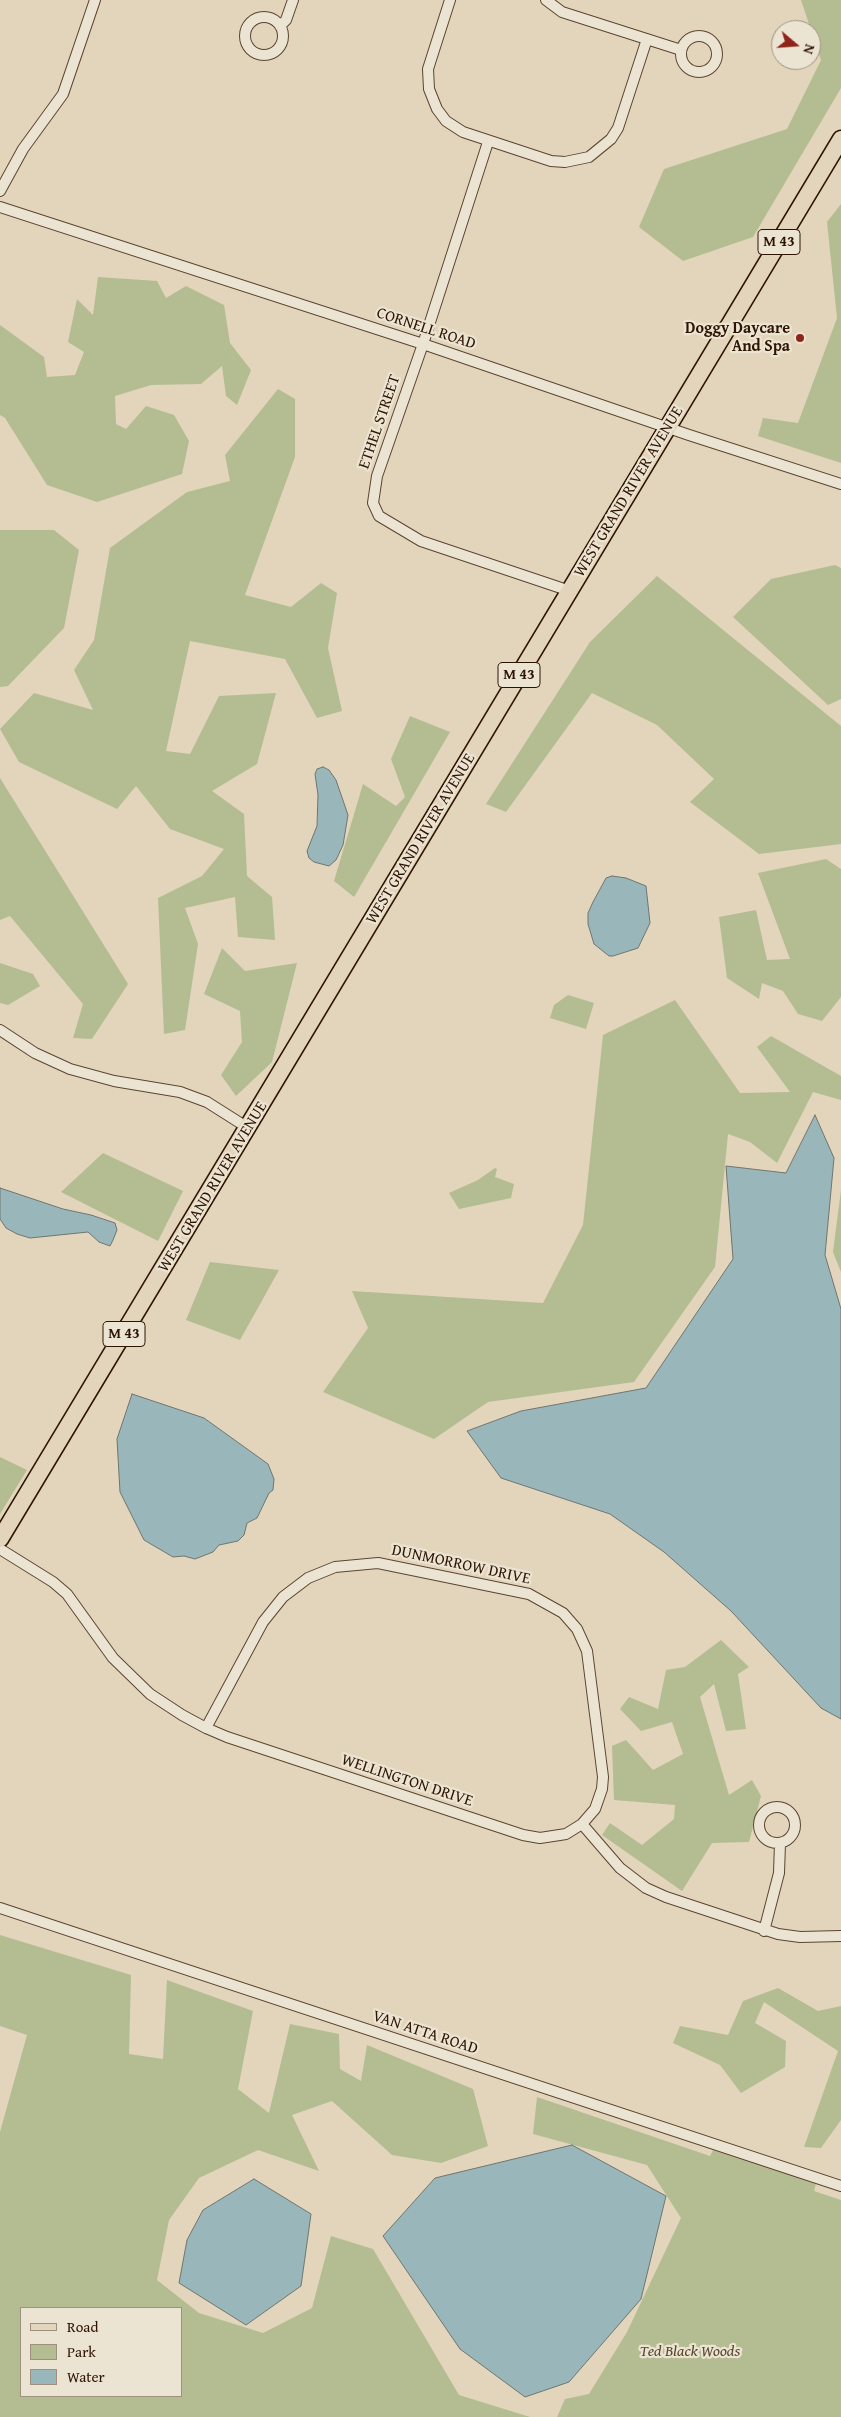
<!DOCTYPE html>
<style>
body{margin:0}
#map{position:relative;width:841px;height:2417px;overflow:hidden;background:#e2d5bb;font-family:"Gentium Book Plus",serif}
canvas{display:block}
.legend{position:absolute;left:20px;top:2307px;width:162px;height:90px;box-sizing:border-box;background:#ece4d3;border:1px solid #a0917f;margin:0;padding:6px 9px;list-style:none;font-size:15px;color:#2f1401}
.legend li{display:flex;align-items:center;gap:10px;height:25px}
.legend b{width:25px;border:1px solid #a0917f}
.north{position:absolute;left:771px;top:20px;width:50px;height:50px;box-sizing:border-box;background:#ece4d3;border:1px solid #a0917f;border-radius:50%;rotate:108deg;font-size:14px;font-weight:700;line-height:20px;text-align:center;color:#2f1401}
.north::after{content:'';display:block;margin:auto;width:18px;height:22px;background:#8f2418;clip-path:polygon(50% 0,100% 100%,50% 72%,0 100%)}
</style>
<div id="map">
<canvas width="841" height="2417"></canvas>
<ul class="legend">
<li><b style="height:6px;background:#e2d5bb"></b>Road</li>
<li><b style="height:14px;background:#b3bd91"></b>Park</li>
<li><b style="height:14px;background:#99b6ba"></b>Water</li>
</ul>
<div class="north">N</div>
</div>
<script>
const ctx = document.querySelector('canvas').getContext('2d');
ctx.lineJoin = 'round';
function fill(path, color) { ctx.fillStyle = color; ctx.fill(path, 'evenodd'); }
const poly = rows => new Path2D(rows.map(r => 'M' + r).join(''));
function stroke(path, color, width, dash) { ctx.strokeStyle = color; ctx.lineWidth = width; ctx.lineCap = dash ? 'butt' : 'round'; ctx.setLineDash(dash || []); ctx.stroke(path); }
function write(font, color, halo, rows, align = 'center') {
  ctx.font = font + ' "Gentium Book Plus",serif'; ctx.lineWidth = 4.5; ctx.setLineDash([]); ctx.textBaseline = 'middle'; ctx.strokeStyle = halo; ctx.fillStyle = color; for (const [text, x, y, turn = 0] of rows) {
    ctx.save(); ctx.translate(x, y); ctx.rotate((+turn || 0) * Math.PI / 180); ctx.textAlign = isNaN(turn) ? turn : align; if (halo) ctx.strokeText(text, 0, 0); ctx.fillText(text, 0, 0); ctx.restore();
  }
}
fill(poly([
 [801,0,841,0,841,88,753,237,683,261,639,227,664,169,787,129,821,60],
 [841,204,841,463,758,436,763,418,798,423,837,318,827,222],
 [98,277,157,281,166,298,186,286,224,305,230,343,251,370,237,405,226,396,222,366,201,384,151,385,115,396,116,424,126,429,146,406,174,415,189,441,182,474,97,502,47,485,5,418,0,415,0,325,44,357,47,377,75,375,84,352,68,342,77,299,93,315],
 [278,389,295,399,295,457,245,595,291,607,321,583,337,593,328,648,342,711,317,718,285,659,190,641,166,751,190,754,219,696,276,693,257,764,212,791,244,814,247,876,272,897,275,940,238,937,235,897,185,908,198,944,185,1030,164,1034,158,898,202,876,224,849,170,829,136,786,117,809,19,762,0,729,34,693,93,710,74,670,94,640,110,548,187,492,230,481,225,455],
 [0,530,54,530,79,550,64,628,8,686,0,687],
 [835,565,841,568,841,699,828,705,733,617,771,579],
 [657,576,841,726,841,844,759,854,690,802,714,779,657,725,592,693,506,812,486,804,590,642],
 [410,716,450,732,354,897,334,881,363,784,396,806,405,797,391,759],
 [0,778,128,984,92,1039,73,1038,83,1004,10,916,0,920],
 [826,859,841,869,841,997,822,1021,798,1014,783,991,762,983,759,999,727,978,719,917,756,910,767,960,790,959,758,873],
 [222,948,245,971,297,963,272,1062,236,1096,221,1075,242,1042,240,1011,204,994],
 [0,963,33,974,40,986,8,1005,0,1003],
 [568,995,594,1003,586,1029,550,1018,554,1005],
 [675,1000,740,1093,790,1092,757,1047,771,1036,841,1076,841,1100,813,1092,777,1163,750,1142,728,1134,715,1267,634,1382,488,1402,434,1439,323,1392,368,1328,352,1291,543,1303,583,1225,603,1035],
 [103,1153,183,1191,158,1241,61,1192],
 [495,1168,497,1169,495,1177,514,1184,511,1198,459,1209,449,1193,478,1180],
 [841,1190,841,1272,833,1252],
 [210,1262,279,1270,240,1340,186,1320],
 [0,1457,27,1470,0,1514],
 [721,1640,749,1667,738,1674,746,1729,726,1731,714,1684,700,1697,729,1795,752,1780,761,1796,749,1842,712,1843,682,1891,602,1835,610,1823,642,1845,674,1819,675,1805,614,1800,612,1746,626,1740,653,1770,683,1754,672,1722,641,1731,620,1709,629,1697,658,1709,666,1670,685,1667],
 [0,1935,131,1975,129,2054,163,2059,167,1980,253,2011,238,2089,269,2113,290,2024,339,2034,340,2069,361,2081,367,2045,473,2089,488,2146,441,2163,392,2155,332,2101,292,2115,319,2171,258,2150,199,2178,169,2220,157,2280,199,2313,263,2333,312,2308,331,2236,373,2249,459,2395,530,2417,0,2417,0,2132,27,2035,0,2026],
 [21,2308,181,2308,181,2396,21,2396],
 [778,1988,818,2011,841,2006,841,2120,821,2148,804,2147,838,2051,764,2002,755,2023,786,2041,785,2067,741,2093,720,2065,673,2043,680,2026,728,2035,743,2001],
 [537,2097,710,2156,713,2150,774,2169,816,2184,814,2191,841,2200,841,2417,557,2417,565,2399,589,2394,627,2332,681,2218,647,2165,533,2134]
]), '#b3bd91');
const water = poly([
 [323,767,329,770,336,780,348,815,343,845,336,860,329,866,314,862,309,858,307,851,317,826,318,795,315,774,317,769,323,767],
 [612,876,626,878,646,886,650,923,638,948,613,956,609,956,594,944,588,924,588,913,593,902,606,878,612,876],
 [815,1115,834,1158,825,1255,841,1309,841,1719,821,1708,731,1611,664,1552,610,1514,501,1478,467,1431,521,1411,646,1388,733,1259,726,1166,786,1173,815,1115],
 [0,1188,63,1209,91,1215,115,1223,117,1230,113,1240,110,1246,99,1242,88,1232,30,1238,17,1234,6,1228,0,1219,0,1188],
 [132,1394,204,1418,268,1464,274,1479,273,1490,269,1493,257,1518,247,1523,244,1535,238,1541,219,1545,213,1552,195,1559,184,1556,173,1557,144,1540,120,1492,117,1439,132,1394],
 [572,2145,666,2196,641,2299,569,2382,525,2397,460,2349,383,2236,435,2178,572,2145],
 [254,2179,311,2214,301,2286,246,2325,179,2283,187,2240,203,2210,254,2179]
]);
fill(water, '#99b6ba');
stroke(water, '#6f7570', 1);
const minor = poly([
 [450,0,428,69,429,89,437,109,446,121,463,132,551,161,565,162,589,157,611,139,618,128,647,39],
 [546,0,562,12,681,50],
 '245 36a19 19 0 1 1 38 0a19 19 0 1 1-38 0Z',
 [280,26,286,20,293,0],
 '681 54a18 18 0 1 1 36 0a18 18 0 1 1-36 0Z',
 [488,142,423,344,377,476,373,503,379,516,421,541,570,591],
 [0,191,23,149,63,94,95,0],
 [0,207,423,344,689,435,841,484],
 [0,1030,35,1053,70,1069,114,1081,180,1092,207,1102,248,1128],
 [0,1549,53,1582,67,1594,113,1658,150,1694,182,1715,206,1728,227,1737,523,1835,540,1838,566,1834,582,1824,595,1809,602,1789,603,1777,587,1651,577,1629,563,1613,529,1594,378,1563,335,1567,308,1578,283,1597,263,1622,206,1728],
 '759 1825a18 18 0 1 1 36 0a18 18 0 1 1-36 0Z',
 [582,1824,620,1868,646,1888,666,1897,778,1934,800,1937,841,1936],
 [0,1908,841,2186],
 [764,1931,779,1873,780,1843]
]);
const primary = poly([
 [0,1539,841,139]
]);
stroke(minor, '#5c4430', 12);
stroke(primary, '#2f1401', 19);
stroke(minor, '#ece4d3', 10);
stroke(primary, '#e2d5bb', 16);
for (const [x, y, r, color] of [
 [800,338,5,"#8f2418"]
]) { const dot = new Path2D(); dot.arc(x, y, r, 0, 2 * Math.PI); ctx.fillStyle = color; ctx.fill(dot); stroke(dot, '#ece4d3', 2); }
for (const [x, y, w] of [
 [779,242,42],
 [519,675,42],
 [124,1334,42]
]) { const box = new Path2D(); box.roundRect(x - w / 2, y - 12.5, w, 25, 4); ctx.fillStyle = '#ece4d3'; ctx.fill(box); stroke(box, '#2f1401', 1); }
write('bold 15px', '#2f1401', null, [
 ["M 43",779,242],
 ["M 43",519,675],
 ["M 43",124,1334]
]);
write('16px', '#2f1401', '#ece4d3', [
 ["CORNELL ROAD",426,329,18],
 ["ETHEL STREET",380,422,-71],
 ["WEST GRAND RIVER AVENUE",629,492,-59],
 ["WEST GRAND RIVER AVENUE",421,839,-59],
 ["WEST GRAND RIVER AVENUE",213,1187,-59],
 ["DUNMORROW DRIVE",461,1565,12],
 ["WELLINGTON DRIVE",407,1781,18],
 ["VAN ATTA ROAD",425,2033,18]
]);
write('bold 16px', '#2f1401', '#ece4d3', [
 ["Doggy Daycare",790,329],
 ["And Spa",790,347]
], 'right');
write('italic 16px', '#57472c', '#ece4d3', [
 ["Ted Black Woods",690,2352]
]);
</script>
